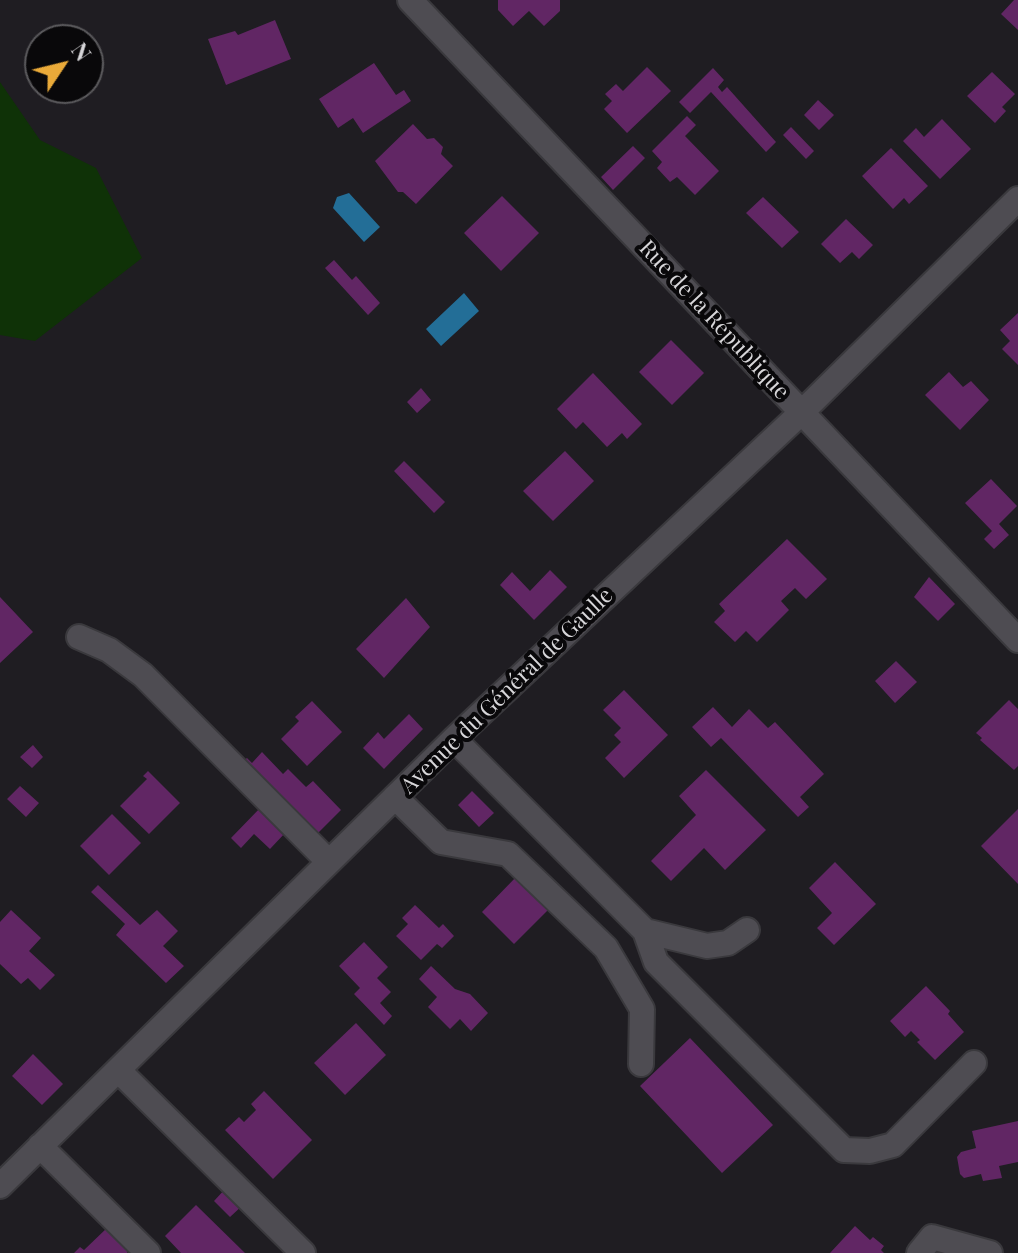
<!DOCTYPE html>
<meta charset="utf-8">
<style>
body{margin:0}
#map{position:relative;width:1018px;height:1253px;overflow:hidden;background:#1f1d22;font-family:"Playfair Display",serif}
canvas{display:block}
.north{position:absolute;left:24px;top:24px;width:80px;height:80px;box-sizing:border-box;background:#09080a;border:2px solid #5b5a5d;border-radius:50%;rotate:55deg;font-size:22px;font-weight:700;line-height:32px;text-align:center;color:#d7d6d9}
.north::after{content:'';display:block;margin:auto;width:28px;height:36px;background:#eaaa39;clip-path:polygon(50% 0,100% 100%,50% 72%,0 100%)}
</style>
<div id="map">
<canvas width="1018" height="1253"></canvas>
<div class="north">N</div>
</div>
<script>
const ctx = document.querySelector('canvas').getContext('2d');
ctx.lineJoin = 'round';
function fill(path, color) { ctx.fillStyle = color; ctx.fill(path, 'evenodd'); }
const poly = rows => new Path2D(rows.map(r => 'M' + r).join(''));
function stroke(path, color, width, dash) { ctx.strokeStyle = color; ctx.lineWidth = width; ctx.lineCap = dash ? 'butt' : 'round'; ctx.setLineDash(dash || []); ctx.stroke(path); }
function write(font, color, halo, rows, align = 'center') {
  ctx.font = font + ' "Playfair Display",serif'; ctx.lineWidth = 8; ctx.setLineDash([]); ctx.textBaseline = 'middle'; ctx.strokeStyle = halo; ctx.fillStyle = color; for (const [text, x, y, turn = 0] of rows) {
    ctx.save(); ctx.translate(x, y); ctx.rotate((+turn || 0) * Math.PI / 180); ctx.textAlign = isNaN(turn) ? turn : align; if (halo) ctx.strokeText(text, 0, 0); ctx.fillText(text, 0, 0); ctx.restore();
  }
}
fill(poly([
 [0,82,40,140,96,168,142,258,35,341,0,335]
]), '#0f3207');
fill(poly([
 [349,193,380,227,364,242,333,208,337,197],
 [464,293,479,311,441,346,426,329]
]), '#236e97');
fill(poly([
 [498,0,560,0,560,11,544,26,529,11,513,26,498,10],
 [1014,0,1018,0,1018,30,1001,14],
 [275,20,291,59,226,85,208,39,235,31,238,35],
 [374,63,396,95,404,90,411,101,363,133,353,118,338,128,319,99],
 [647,67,671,91,627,133,604,109,612,101,605,94,616,84,623,91],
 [713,68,724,80,718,87,722,92,727,87,776,142,766,152,711,92,690,113,679,102],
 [992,72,1015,94,1002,107,1006,111,995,123,967,96],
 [818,100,834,115,819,130,804,115],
 [687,116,696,125,685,136,719,171,695,195,677,177,670,182,657,168,662,162,652,151],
 [942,119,971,149,940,179,903,141,916,128,924,137],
 [413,124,427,139,434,138,443,147,441,154,453,166,416,204,403,192,398,192,375,161],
 [791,127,814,151,806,159,783,135],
 [633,146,645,158,613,190,601,177],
 [891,148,928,186,909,204,904,198,893,209,862,176],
 [502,196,539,233,501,271,464,233],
 [763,197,799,232,782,248,746,213],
 [846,219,873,245,859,259,852,252,840,263,821,244],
 [334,260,352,280,356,276,380,303,368,315,325,268],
 [1018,313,1018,365,1002,349,1010,341,1000,330],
 [671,340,704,373,672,405,639,372],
 [949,372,963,387,971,381,989,400,960,430,925,395],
 [593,373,642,424,627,439,622,433,607,447,583,422,576,429,557,409],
 [421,388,431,400,417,413,407,402],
 [565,451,594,481,553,521,523,491],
 [404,461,445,502,434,513,394,471],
 [991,479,1017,506,999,524,1009,535,994,549,984,539,992,531,965,503],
 [787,539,827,579,806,599,795,588,781,601,789,610,757,642,746,631,735,642,714,622,725,611,719,604],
 [550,570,567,587,534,620,500,585,512,572,530,591],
 [929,577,955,604,938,621,914,597],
 [0,597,33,632,0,663],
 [406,598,430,627,384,678,356,649],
 [896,661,917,682,895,703,875,681],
 [624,690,668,735,624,778,605,758,621,742,614,735,621,728,603,710],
 [1009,700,1018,709,1018,766,1014,770,980,740,982,738,976,733],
 [312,701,342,732,307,766,281,739,299,721,295,717],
 [713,707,732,727,749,709,768,728,775,722,824,774,800,797,809,807,798,817,721,738,711,747,692,727],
 [409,714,423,729,384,769,363,748,378,732,384,739],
 [33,745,43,757,32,768,20,757],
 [262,752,283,774,288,769,306,787,313,781,341,810,317,834,243,761,247,758,252,763],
 [706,770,766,830,725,870,704,848,671,881,651,861,696,815,679,796],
 [148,771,180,803,149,834,120,806,147,779,143,776],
 [20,786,39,803,26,817,7,799],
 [472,791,494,813,479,827,458,805],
 [261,807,286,832,270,849,254,834,241,848,231,838],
 [1018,809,1018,884,981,846],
 [112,814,141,843,109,875,80,846],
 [835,862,876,904,834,945,817,928,832,913,809,888],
 [517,876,549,909,514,944,482,912],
 [98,885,140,925,157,910,178,931,163,946,184,966,166,983,116,935,125,924,91,892],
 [415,905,439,928,443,924,454,936,442,948,437,944,421,960,396,936,408,924,402,918],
 [11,910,41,938,29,951,55,975,40,990,28,978,21,984,0,964,0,922],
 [364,942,388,967,377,978,391,992,380,1003,392,1016,384,1025,354,994,360,988,339,966],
 [431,966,455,989,470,994,488,1013,471,1031,460,1019,450,1029,428,1007,437,997,419,979],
 [926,986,950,1011,948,1014,964,1032,935,1060,917,1042,920,1040,911,1031,905,1037,890,1021],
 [356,1023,386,1055,345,1095,314,1063],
 [690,1038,773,1125,722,1173,640,1086],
 [33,1054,63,1084,42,1105,12,1076],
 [264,1091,312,1140,273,1179,225,1130,239,1117,244,1122,256,1110,251,1104],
 [1018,1121,1018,1162,999,1166,1002,1178,983,1181,981,1174,964,1178,960,1174,957,1157,961,1152,976,1148,972,1131],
 [226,1188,243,1205,230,1217,214,1201],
 [196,1205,245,1253,181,1253,165,1236],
 [855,1226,870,1240,873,1237,884,1246,881,1250,884,1253,830,1253],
 [108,1227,130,1249,127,1253,74,1253,80,1247,84,1250]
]), '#612664');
const minor = poly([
 [410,0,1018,640],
 [79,637,109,650,143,675,329,862],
 [454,739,645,931,656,962,844,1150,870,1151,893,1145,974,1063],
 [395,797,441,842,508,854,606,948,642,1009,641,1064],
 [645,931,707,946,728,943,747,930],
 [118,1070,303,1253],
 [40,1146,148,1253],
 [0,1186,454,739,802,412,1018,199],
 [919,1253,932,1237,990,1253]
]);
stroke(minor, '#3a393d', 28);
stroke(minor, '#4e4c52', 24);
write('22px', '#d7d6d9', '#09080a', [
 ["Rue de la République",714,320,47],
 ["Avenue du Général de Gaulle",507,691,-44]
]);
</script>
